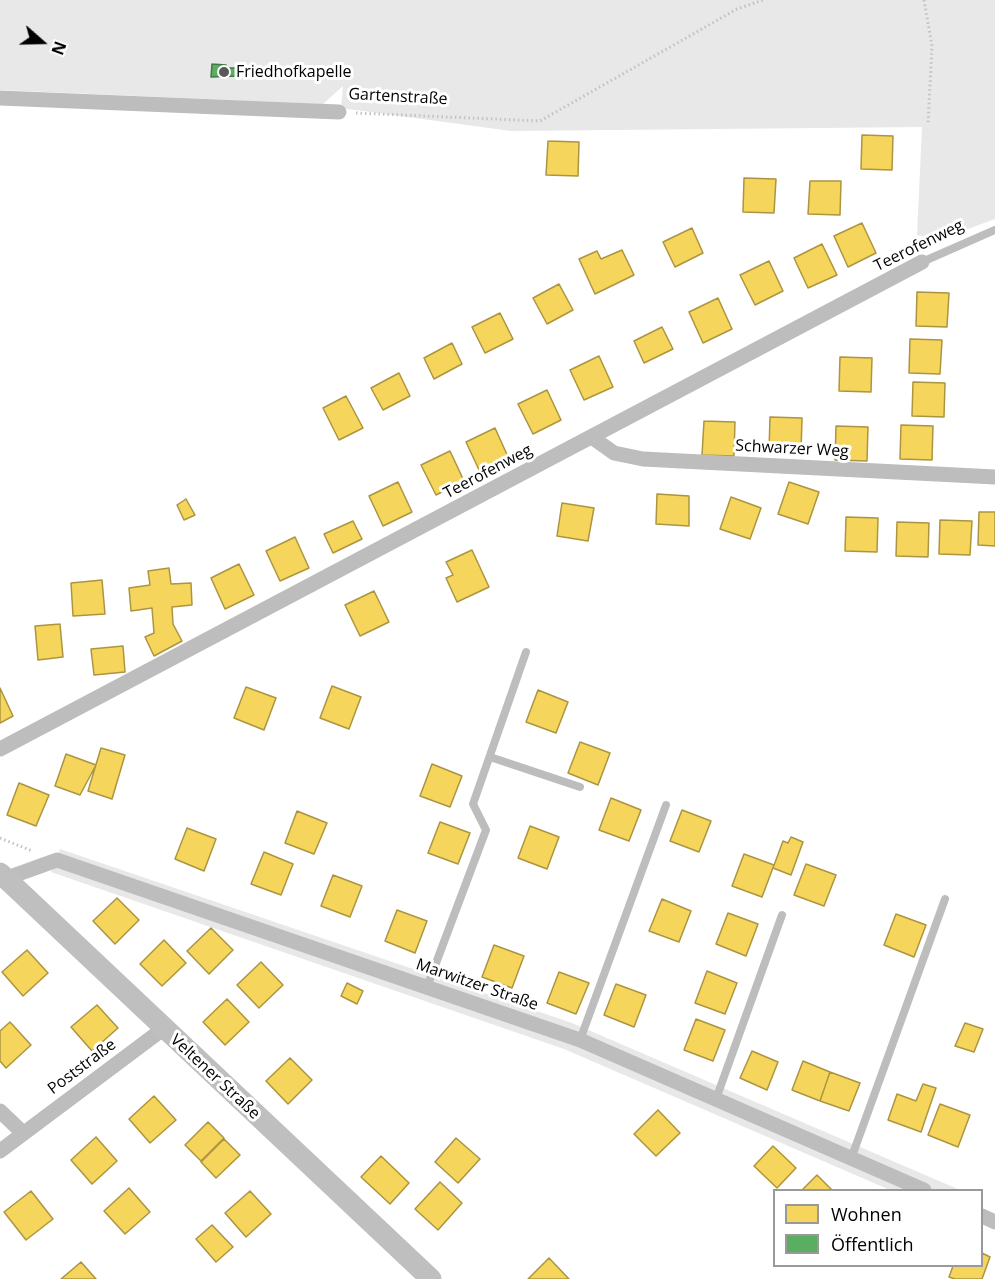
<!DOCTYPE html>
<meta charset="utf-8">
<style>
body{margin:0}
#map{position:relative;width:995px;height:1279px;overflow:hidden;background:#fff;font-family:"Open Sans",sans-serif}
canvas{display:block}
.legend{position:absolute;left:773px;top:1189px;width:210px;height:78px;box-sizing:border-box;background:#fff;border:2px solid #999;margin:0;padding:8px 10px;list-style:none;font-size:18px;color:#000}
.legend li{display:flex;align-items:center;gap:12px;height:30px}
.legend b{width:30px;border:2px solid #999}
.north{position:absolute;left:12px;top:12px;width:60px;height:60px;-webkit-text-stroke:4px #fff;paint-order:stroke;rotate:110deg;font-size:16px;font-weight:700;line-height:24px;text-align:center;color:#000}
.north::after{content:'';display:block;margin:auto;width:21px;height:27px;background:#000;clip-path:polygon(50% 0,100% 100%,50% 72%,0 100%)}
</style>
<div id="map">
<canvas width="995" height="1279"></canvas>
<ul class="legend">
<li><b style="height:16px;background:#f6d55c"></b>Wohnen</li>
<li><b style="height:16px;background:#5aae61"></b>Öffentlich</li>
</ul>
<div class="north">N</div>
</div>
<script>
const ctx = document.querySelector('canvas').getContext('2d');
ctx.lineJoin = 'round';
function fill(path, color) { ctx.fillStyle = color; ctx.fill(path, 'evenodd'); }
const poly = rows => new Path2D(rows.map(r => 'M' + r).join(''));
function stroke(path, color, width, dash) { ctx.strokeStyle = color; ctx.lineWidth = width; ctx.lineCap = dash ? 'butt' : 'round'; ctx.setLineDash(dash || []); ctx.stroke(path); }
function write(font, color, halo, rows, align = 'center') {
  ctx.font = font + ' "Open Sans",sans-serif'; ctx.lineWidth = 6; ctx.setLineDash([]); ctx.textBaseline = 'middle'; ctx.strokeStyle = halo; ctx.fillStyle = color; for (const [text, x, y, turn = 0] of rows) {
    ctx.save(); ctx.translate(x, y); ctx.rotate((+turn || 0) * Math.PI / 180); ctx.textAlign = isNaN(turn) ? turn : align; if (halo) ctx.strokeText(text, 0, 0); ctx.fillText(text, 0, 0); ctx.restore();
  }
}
fill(poly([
 [0,0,995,0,995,219,938,240,917,235,922,127,511,131,341,108,343,86,323,104,0,90],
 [60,849,572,1023,960,1190,890,1190,564,1049,51,872]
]), '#e8e8e8');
const homes = poly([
 [862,135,893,136,892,170,861,169,862,135],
 [548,141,579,142,578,176,546,175,548,141],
 [744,178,776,179,774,213,743,212,744,178],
 [810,181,841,181,840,215,808,214,810,181],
 [862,223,876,253,848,267,834,236,862,223],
 [692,228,703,253,675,267,663,242,692,228],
 [822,244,837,275,808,288,794,258,822,244],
 [622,250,634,275,595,294,579,259,597,251,601,259,622,250],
 [769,261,783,291,755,305,740,275,769,261],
 [559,284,573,310,547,324,533,298,559,284],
 [917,292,949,293,947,327,916,326,917,292],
 [718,298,732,329,703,343,689,312,718,298],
 [500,313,513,339,485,353,472,327,500,313],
 [662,327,673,349,644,363,634,341,662,327],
 [910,339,942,340,940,374,909,373,910,339],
 [452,343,462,364,434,379,424,358,452,343],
 [599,356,613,387,584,400,570,370,599,356],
 [840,357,872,358,871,392,839,391,840,357],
 [399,373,410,396,383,410,371,388,399,373],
 [913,382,945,383,944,417,912,416,913,382],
 [547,390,561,420,533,434,518,404,547,390],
 [346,396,363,428,339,440,323,408,346,396],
 [770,417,802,418,801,452,769,451,770,417],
 [704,421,735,422,734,456,702,455,704,421],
 [901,425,933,426,932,460,900,459,901,425],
 [836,426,868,427,867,461,835,460,836,426],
 [495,428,509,459,480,472,466,442,495,428],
 [450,451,464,481,436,495,421,465,450,451],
 [398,482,412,512,383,526,369,496,398,482],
 [789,482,819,492,808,524,778,514,789,482],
 [657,494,689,496,689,526,656,524,657,494],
 [731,497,761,508,750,539,720,529,731,497],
 [186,499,195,515,184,520,177,505,186,499],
 [562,503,594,508,588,541,557,536,562,503],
 [979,512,995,512,995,546,978,545,979,512],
 [846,517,878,518,877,552,845,551,846,517],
 [940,520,972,521,970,555,939,554,940,520],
 [353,521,362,539,333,553,324,534,353,521],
 [897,522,929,523,928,557,896,556,897,522],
 [295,537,309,568,280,581,266,551,295,537],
 [472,550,489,587,457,602,446,578,453,575,446,562,472,550],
 [239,564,254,595,225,609,211,578,239,564],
 [169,568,171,584,191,583,192,605,172,607,173,624,182,641,154,656,145,637,154,633,152,608,131,611,129,588,150,585,148,571,169,568],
 [102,580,105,614,73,616,71,583,102,580],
 [374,591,389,622,360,636,345,605,374,591],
 [60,624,63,657,38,660,35,626,60,624],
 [123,646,125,672,94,675,91,649,123,646],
 [332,686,361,697,349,729,320,718,332,686],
 [246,687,276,698,264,730,234,718,246,687],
 [0,688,13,716,0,723,0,688],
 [538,690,568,702,556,733,526,722,538,690],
 [580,742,610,753,598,785,568,773,580,742],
 [101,748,125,755,112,799,88,791,101,748],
 [66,754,96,765,80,795,55,786,66,754],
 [432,764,462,776,450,807,420,796,432,764],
 [19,783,49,795,36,826,7,815,19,783],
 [611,798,641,810,629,841,599,830,611,798],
 [682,810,711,821,699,852,670,841,682,810],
 [297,811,327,823,314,854,285,843,297,811],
 [440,822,470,833,458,864,428,853,440,822],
 [530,826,559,837,547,869,518,858,530,826],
 [187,828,216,839,204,871,175,859,187,828],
 [791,837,803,842,791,875,773,868,783,841,788,843,791,837],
 [264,852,293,864,281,895,251,884,264,852],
 [744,854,774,865,762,897,732,886,744,854],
 [806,864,836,875,824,906,794,895,806,864],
 [333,875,362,886,350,917,321,906,333,875],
 [117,898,139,920,115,944,93,921,117,898],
 [662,899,691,911,679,942,649,931,662,899],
 [397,910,427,921,415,953,385,941,397,910],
 [728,913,758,924,746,956,716,944,728,913],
 [896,914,926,925,914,957,884,945,896,914],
 [211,928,233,950,209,974,187,951,211,928],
 [164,940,186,963,162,986,140,964,164,940],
 [494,945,524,956,512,988,482,977,494,945],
 [27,950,48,973,23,996,2,972,27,950],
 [261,962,283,985,259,1008,237,985,261,962],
 [707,971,737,983,725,1014,695,1003,707,971],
 [559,972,589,983,576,1014,547,1003,559,972],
 [347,983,363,991,357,1004,341,996,347,983],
 [616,984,646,995,634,1027,604,1015,616,984],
 [227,999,249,1022,225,1045,203,1022,227,999],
 [97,1005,118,1028,92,1051,71,1027,97,1005],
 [696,1019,725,1030,713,1061,684,1050,696,1019],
 [10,1022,31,1045,6,1068,0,1061,0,1031,10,1022],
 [965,1023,983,1029,974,1052,955,1046,965,1023],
 [752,1051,778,1062,767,1090,740,1078,752,1051],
 [290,1058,312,1080,288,1104,266,1081,290,1058],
 [803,1061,830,1072,820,1101,792,1090,803,1061],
 [830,1072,860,1083,849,1111,820,1101,830,1072],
 [923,1084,936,1088,921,1132,888,1120,897,1094,916,1101,923,1084],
 [154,1096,176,1120,150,1143,129,1119,154,1096],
 [940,1104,970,1115,958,1147,928,1135,940,1104],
 [658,1110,680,1133,656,1156,634,1134,658,1110],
 [208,1122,224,1138,201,1161,185,1145,208,1122],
 [96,1137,117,1161,92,1184,71,1160,96,1137],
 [456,1138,480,1159,458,1183,435,1162,456,1138],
 [224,1139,240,1155,216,1178,201,1162,224,1139],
 [773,1146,796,1168,777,1188,754,1166,773,1146],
 [381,1156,409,1183,390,1204,361,1177,381,1156],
 [817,1175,832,1190,802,1190,817,1175],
 [440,1182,462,1203,438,1230,415,1209,440,1182],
 [129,1188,150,1212,125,1234,104,1211,129,1188],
 [31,1191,53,1219,26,1240,4,1212,31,1191],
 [250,1191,271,1214,246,1237,225,1213,250,1191],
 [212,1225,233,1247,216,1262,196,1239,212,1225],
 [982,1253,990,1257,982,1279,955,1279,949,1277,953,1266,982,1266,982,1253],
 [549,1258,569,1279,528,1279,549,1258],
 [81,1262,96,1279,61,1279,81,1262]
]);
fill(homes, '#f6d55c');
stroke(homes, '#ac9540', 1.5);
const public = poly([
 [212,64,226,65,226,68,237,68,237,76,211,77,212,64]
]);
fill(public, '#5aae61');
stroke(public, '#3f7a44', 1.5);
stroke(poly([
 [924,0,932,46,928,125],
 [356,113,540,121,737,9,763,0],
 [0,838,32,851]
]), '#c2c2c2', 3, [1.5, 3]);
stroke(poly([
 [922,262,995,230],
 [490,757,580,787],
 [427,987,486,830,473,804,526,652],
 [580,1040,666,805],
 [716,1099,782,915],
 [851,1159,945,899]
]), '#bdbdbd', 8);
stroke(poly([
 [0,98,339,112],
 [593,438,614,453,643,459,995,477],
 [0,749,922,262],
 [7,878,57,860,580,1040,924,1190],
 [0,1111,23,1133],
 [0,1151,163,1029],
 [982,1216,995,1222]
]), '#bdbdbd', 15);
stroke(poly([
 [0,873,431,1279]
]), '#bfbfbf', 21);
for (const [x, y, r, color] of [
 [224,72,6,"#595959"]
]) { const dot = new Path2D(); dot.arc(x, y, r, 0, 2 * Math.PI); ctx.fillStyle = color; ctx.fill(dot); stroke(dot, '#fff', 2); }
write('16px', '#000', '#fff', [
 ["Friedhofkapelle",236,72]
], 'left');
write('16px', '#000', '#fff', [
 ["Gartenstraße",398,97,3],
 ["Teerofenweg",919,246,-26],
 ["Schwarzer Weg",792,449,3],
 ["Teerofenweg",488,472,-28],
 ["Marwitzer Straße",477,985,19],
 ["Poststraße",82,1067,-37],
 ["Veltener Straße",215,1077,43]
]);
</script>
